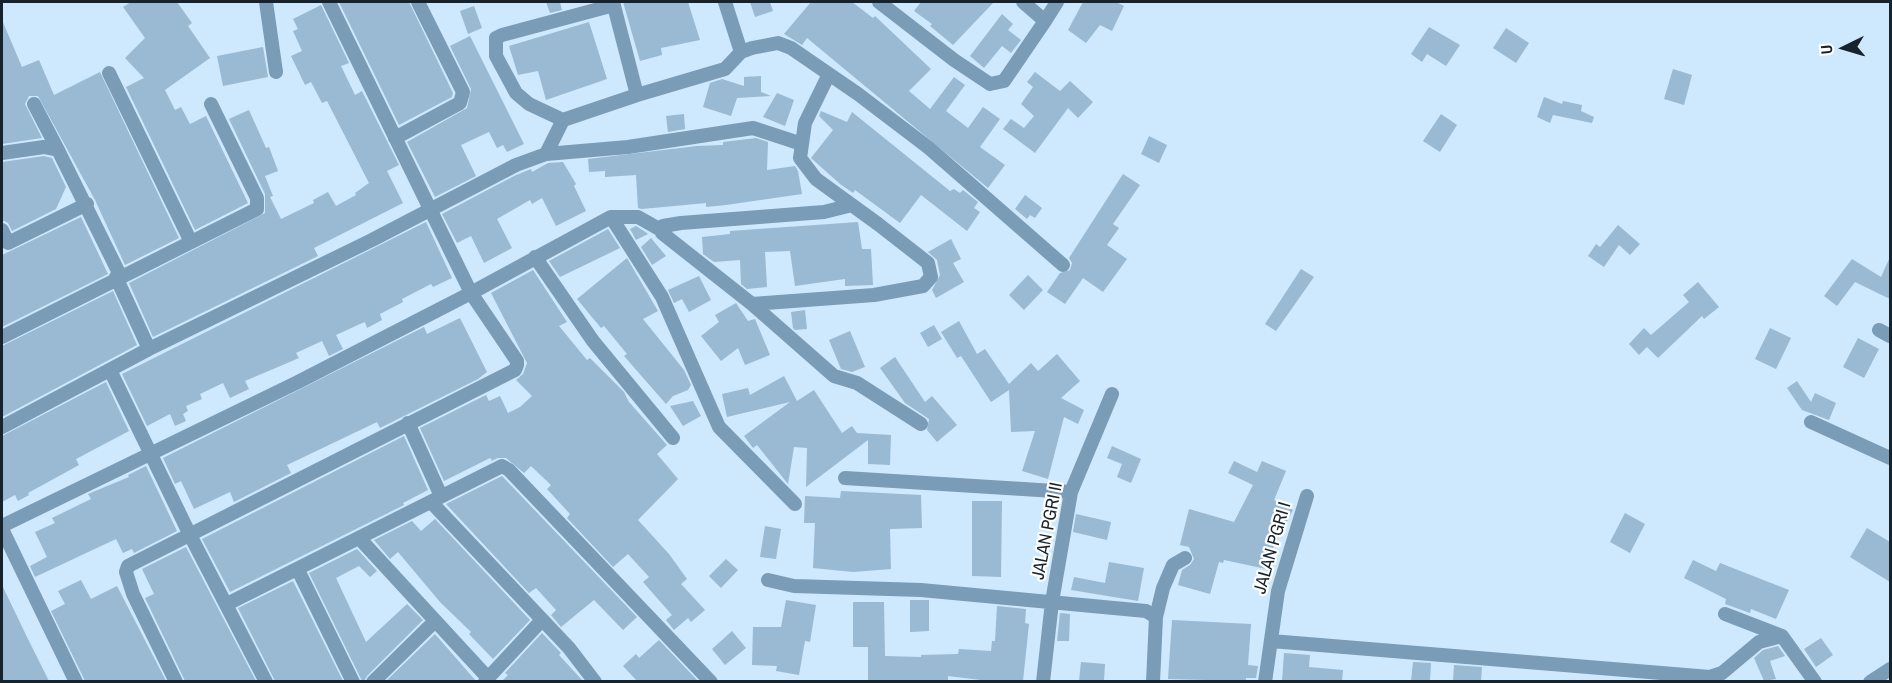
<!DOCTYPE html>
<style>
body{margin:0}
#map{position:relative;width:1892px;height:683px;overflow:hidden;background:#cee8fd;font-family:"Archivo Narrow",sans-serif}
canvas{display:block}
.frame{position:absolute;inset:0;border:3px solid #17232c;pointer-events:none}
.north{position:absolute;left:1814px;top:18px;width:60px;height:60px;-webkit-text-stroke:4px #fff;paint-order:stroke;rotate:265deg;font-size:16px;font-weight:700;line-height:24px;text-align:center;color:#17232c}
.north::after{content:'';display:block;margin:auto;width:21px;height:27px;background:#17232c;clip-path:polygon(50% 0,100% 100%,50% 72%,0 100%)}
</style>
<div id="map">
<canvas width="1892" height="683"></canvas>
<div class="frame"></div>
<div class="north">U</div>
</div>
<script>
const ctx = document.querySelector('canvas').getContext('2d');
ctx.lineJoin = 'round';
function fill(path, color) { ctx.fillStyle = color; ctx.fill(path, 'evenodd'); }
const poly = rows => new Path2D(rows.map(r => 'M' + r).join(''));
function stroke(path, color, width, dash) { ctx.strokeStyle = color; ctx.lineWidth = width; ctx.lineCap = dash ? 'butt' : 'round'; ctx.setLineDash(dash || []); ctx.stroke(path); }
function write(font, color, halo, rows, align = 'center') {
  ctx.font = font + ' "Archivo Narrow",sans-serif'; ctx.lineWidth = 4.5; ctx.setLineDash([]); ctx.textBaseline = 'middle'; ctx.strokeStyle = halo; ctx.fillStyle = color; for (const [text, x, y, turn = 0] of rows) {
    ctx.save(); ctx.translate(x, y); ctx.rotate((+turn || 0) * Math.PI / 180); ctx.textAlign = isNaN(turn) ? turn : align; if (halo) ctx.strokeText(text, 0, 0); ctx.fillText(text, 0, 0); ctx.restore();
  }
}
fill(poly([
 [131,2,177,2,192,23,188,26,210,58,165,90,175,110,181,107,190,124,206,116,248,203,195,230,126,87,144,78,125,58,145,38,123,7],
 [339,2,409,2,453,93,452,97,399,125],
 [546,2,560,2,562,10,550,13],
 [623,2,688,2,700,40,661,48,662,55,640,61],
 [750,2,770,2,773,11,755,17],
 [811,2,852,2,873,18,875,16,931,69,909,91,930,109,954,77,965,85,946,111,968,128,983,107,1000,119,980,147,1005,165,988,188,807,38,802,45,784,34],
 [921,2,994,2,953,45,930,26,932,24,914,11],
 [1083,2,1116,2,1124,6,1112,31,1100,25,1086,43,1068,30],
 [321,5,349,63,341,66,355,95,362,91,399,165,387,171,403,203,314,248,318,256,153,337,129,283,265,213,265,194,229,119,249,110,266,148,269,147,278,171,265,176,273,196,270,197,281,219,314,203,313,200,328,192,336,206,356,195,355,193,369,183,327,101,322,103,311,82,305,85,291,56,302,51,293,31,298,29,293,19],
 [474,6,482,28,468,34,460,11],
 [1002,14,1013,24,1008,30,1021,40,1011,53,1002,46,984,68,970,56],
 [2,20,22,67,39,60,54,95,100,72,179,238,125,265,95,200,38,96,29,96,25,104,42,138,2,144],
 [589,22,607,79,546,100,538,71,518,75,509,46],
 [1429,27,1460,45,1446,66,1427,54,1422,62,1411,54],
 [1506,28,1529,43,1516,63,1493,48],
 [470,36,524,144,507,152,503,145,497,148,489,132,461,145,476,176,435,197,407,142,467,108,471,89,450,46],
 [263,47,268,77,223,86,217,56],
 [1673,69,1692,75,1684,105,1664,99],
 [1035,72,1060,91,1070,81,1093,102,1078,118,1068,108,1035,153,1003,129,1011,119,1024,128,1034,116,1021,104,1033,87,1027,82],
 [761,76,761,92,771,96,737,98,731,116,703,107,710,83,722,79,744,86,744,77],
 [777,93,794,100,785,126,763,117],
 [1544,97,1562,104,1563,101,1582,105,1581,111,1594,117,1592,123,1553,115,1550,123,1537,117],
 [821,111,847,122,852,112,950,191,954,189,960,193,963,190,978,202,974,208,980,212,967,231,921,195,900,223,855,190,853,193,840,184,811,158,833,130,819,116],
 [684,114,685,129,668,132,666,116],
 [1441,114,1457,125,1440,152,1423,141],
 [1149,136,1167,145,1159,163,1141,154],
 [756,138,768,142,767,170,795,166,798,171,802,194,726,205,706,207,706,203,642,209,638,208,636,175,605,177,605,171,589,172,588,159,697,146,723,145,723,142],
 [44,156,52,158,66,187,56,209,12,231,8,223,2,220,2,162],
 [563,162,576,184,574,186,586,211,556,226,542,198,532,204,530,200,497,219,512,248,484,263,471,236,457,243,442,214,514,176,531,169,532,172,548,163],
 [1123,174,1140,185,1113,224,1119,228,1107,245,1127,259,1103,292,1083,278,1065,304,1047,292,1060,273,1070,270,1072,263,1069,258],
 [1025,195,1042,208,1035,218,1030,215,1027,219,1015,209],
 [81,217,108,274,2,327,2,255],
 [426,222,452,278,433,287,431,284,402,299,403,302,380,314,382,320,367,328,365,322,360,324,336,335,343,349,329,356,322,341,296,353,299,358,245,381,249,389,230,398,223,383,200,394,202,399,186,406,188,411,183,414,186,421,175,426,170,414,147,426,122,374],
 [858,222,862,249,871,249,873,285,845,286,845,279,795,286,790,251,765,252,767,287,747,289,741,284,740,260,714,262,703,254,702,237,730,234,730,231],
 [1618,225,1640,244,1630,255,1619,245,1604,267,1588,256,1596,244,1600,247],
 [636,226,647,233,648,234,636,240,630,229],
 [608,229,620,248,560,277,549,261],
 [651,238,666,256,652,265,641,247],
 [951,239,961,259,953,263,964,282,936,298,932,290,940,275,937,260,928,252],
 [1890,257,1890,299,1855,282,1837,306,1824,296,1852,259,1881,277],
 [627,258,658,311,643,319,684,370,691,385,688,390,673,396,666,404,624,356,627,354,604,326,601,328,577,299],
 [1301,269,1314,277,1276,331,1265,324],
 [533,270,567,322,559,326,587,360,590,358,624,392,629,402,667,445,657,454,678,479,638,520,669,554,687,579,681,584,705,610,691,622,688,618,674,630,666,620,672,615,643,582,649,577,628,554,613,567,567,518,570,514,547,489,551,485,531,466,524,473,506,458,498,458,489,462,492,460,490,458,444,481,420,428,486,395,489,401,500,396,508,413,520,407,532,396,516,380,523,374,527,363,491,293],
 [1028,275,1043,290,1024,310,1009,295],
 [699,276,711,300,689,312,682,299,674,303,668,290],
 [1698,282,1719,307,1704,319,1702,316,1658,358,1647,347,1639,355,1629,344,1644,328,1651,335,1689,302,1683,295],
 [113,291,137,345,2,417,2,346],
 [736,303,748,321,755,319,770,355,745,365,738,348,721,361,701,336,719,322,715,315],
 [805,310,807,329,795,330,793,328,791,312],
 [460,318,487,372,478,379,380,428,377,422,287,465,291,473,234,502,230,492,194,509,181,481,175,484,163,458,424,327,427,334],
 [959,321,977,354,985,349,1009,384,1031,363,1038,371,1057,354,1080,381,1061,398,1084,410,1078,424,1064,417,1048,479,1022,471,1035,431,1011,432,1009,390,991,402,961,356,957,358,941,332],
 [934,325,942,339,928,347,920,333],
 [1770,328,1791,338,1776,369,1755,359],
 [850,331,865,367,852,372,841,369,829,340],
 [1858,338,1879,349,1864,378,1843,367],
 [895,357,925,402,932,396,957,425,937,442,927,430,929,419,905,403,880,368],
 [784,376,797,401,814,390,842,433,852,426,857,433,891,435,890,465,868,464,868,440,806,487,807,448,794,447,788,484,757,445,753,448,744,436,790,402,727,417,722,394,748,388,750,395],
 [1797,381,1811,402,1815,393,1836,403,1829,420,1802,410,1787,388],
 [106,382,129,431,76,459,79,465,28,493,29,495,18,501,15,495,2,502,2,436],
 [693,401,701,416,683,426,670,406],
 [404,436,428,490,403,503,404,505,230,592,202,539],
 [1112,446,1141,459,1131,483,1117,477,1122,464,1107,458],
 [1234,461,1257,472,1262,461,1286,471,1274,500,1293,510,1272,550,1276,552,1271,570,1224,560,1223,563,1219,562,1210,594,1178,585,1182,570,1190,565,1194,559,1189,547,1180,545,1189,509,1234,522,1253,485,1228,473],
 [146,466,177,531,134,553,132,549,123,553,116,539,35,577,30,566,47,557,35,532,55,523,52,518,91,499,88,494,129,477,128,475],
 [502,476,637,617,623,630,594,600,561,627,551,615,556,610,536,588,529,593,446,504],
 [841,491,921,495,922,528,890,529,891,569,853,572,813,568,815,523,804,523,805,496,840,498],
 [972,501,1002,501,1001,577,972,576],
 [1625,513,1645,524,1630,553,1610,542],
 [1076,514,1111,522,1107,540,1073,532],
 [435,519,530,620,493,659,469,634,471,632,440,602,398,552,390,559,374,540,412,521,421,531],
 [765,526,781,529,776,559,760,557],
 [1867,528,1890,542,1890,582,1850,557],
 [186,547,256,681,185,681,145,598,154,594,142,569],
 [357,549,377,571,370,577,359,566,336,578,366,642,407,604,423,620,367,676,364,681,362,681,309,573],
 [726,559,738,570,721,588,709,576],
 [1693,560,1716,571,1720,563,1789,590,1776,619,1751,609,1750,613,1725,604,1726,599,1684,578],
 [1109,562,1144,568,1138,601,1071,590,1074,577,1105,583],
 [81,580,91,599,117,586,166,681,85,681,51,611,65,604,58,591],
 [293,581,343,681,275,681,238,608],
 [2,585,26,635,49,681,2,681],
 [786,600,816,605,810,642,805,641,799,675,776,671,777,666,752,665,753,627,781,627],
 [910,600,929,600,929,631,910,632],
 [853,602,884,602,885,656,921,657,921,655,958,654,959,649,991,651,992,641,995,641,997,606,1026,609,1025,623,1029,624,1023,681,989,681,948,676,948,681,868,681,868,647,853,647],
 [1060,613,1070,614,1069,641,1057,641],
 [1172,620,1251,624,1248,665,1258,666,1256,678,1246,678,1246,681,1168,679],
 [732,631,746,648,725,665,712,649],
 [542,633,561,653,559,655,583,681,502,681,508,675,505,673],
 [435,634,476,681,386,681],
 [1821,638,1833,655,1816,667,1804,649],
 [659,640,698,681,637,681,623,666,636,654,639,658],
 [1778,646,1785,656,1770,661,1776,679,1764,681,1754,658,1763,650],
 [1284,653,1310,655,1309,667,1343,670,1342,681,1282,681],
 [1081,662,1105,664,1104,681,1079,681],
 [1413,662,1431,663,1430,681,1411,681],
 [1454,665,1482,667,1481,681,1453,681]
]), '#9ab9d2');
stroke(poly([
 [266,2,276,72],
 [613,2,637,95,725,69,741,52,752,48,778,43,791,48,858,94,929,148,1063,265],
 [725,2,741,52],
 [879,2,954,60,990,84,1004,81,1045,21,1023,2],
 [1045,21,1057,2],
 [109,73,190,240],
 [829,74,805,123,800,158,816,179,878,224,928,263,931,277,923,286,874,295,752,304,662,233,663,226,681,223,824,212,852,205],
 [34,104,58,150],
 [563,120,529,104,516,93,496,56,496,38,502,35,614,5],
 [395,138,460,103,463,92,418,2],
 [2,153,44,147,58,150,120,275],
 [546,154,628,147,753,128,802,144],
 [611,217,662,297,719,427,795,504],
 [2,230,8,243,87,204],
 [535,257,593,341,673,438],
 [116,277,149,349],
 [752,304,834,376,857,383,921,424],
 [1879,330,1890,336],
 [2,337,257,209,257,198,211,104],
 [110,370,190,535,266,682],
 [1811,422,1890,458],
 [408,423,441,496],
 [2,427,149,349,372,240,516,165,546,154,563,120,637,95],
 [845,478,1071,492],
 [431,502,569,648,595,682],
 [2,526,298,382,471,293,611,217,638,217,661,230],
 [2,529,76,682],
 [360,539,488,678,485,682],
 [298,570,353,682],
 [768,580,794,586,921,590,1146,611,1156,617,1153,682],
 [227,604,502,466,509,470,711,682],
 [1725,614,1782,636,1815,682],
 [1156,617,1163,588,1173,565,1185,558],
 [1271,641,1710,677,1722,673,1759,642,1782,636],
 [488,678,542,620],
 [176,682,133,594,126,572,128,566,515,370,517,365,517,361,471,293,329,2],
 [373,682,434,622],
 [1043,682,1052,602,1071,492,1112,394],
 [1265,682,1278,591,1307,496],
 [1870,682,1890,669]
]), '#7a9cb7', 14);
write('18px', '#17232c', '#fff', [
 ["JALAN PGRI II",1048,531,-79],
 ["JALAN PGRI I",1273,548,-74]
]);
</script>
